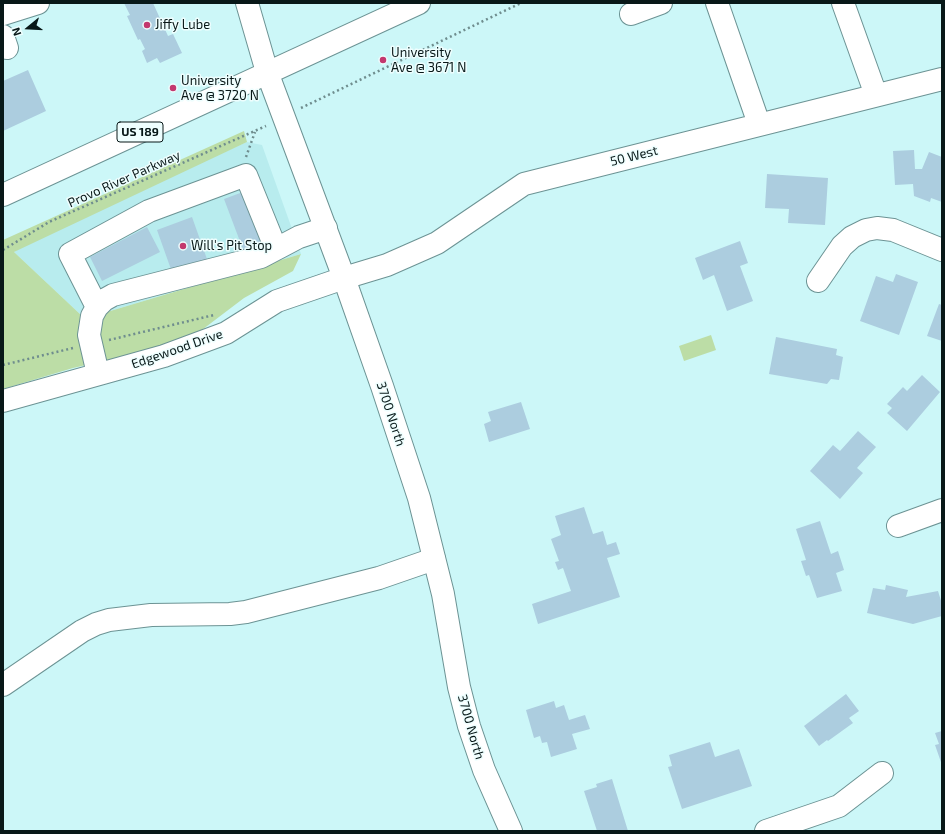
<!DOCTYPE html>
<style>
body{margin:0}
#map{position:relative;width:945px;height:834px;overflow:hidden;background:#ccf7f8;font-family:"Exo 2",sans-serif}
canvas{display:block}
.frame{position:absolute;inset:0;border:4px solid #081818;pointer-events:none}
.north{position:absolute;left:8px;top:8px;width:40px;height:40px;-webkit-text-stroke:3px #eefefe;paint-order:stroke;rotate:252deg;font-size:11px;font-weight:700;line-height:16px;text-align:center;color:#081818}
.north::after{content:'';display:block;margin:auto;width:14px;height:18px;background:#081818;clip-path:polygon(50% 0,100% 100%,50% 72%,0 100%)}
</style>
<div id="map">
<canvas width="945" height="834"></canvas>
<div class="frame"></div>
<div class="north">N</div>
</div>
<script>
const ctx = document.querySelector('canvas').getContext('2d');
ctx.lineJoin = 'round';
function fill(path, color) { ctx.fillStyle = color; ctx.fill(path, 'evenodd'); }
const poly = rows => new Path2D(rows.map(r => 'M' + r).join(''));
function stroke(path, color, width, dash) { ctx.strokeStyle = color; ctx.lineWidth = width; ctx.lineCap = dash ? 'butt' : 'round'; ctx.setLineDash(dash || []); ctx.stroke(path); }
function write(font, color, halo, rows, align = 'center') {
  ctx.font = font + ' "Exo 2",sans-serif'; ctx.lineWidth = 3; ctx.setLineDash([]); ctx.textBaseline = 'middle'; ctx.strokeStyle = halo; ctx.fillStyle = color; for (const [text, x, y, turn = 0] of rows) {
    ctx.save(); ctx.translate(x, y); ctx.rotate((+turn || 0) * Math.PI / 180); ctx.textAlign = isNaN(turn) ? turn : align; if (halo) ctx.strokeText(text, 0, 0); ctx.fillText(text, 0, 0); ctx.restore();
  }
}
fill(poly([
 [247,142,262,145,301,254,107,312,81,315,14,252,54,227]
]), '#b8ecee');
fill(poly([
 [244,131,247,142,14,252,81,315,107,312,301,254,293,271,244,298,186,342,73,368,3,389,3,240],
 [711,335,716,350,684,361,679,346]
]), '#bcdda6');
fill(poly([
 [124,3,153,3,168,36,173,34,182,53,160,63,157,58,147,63,142,51,145,49,140,39,138,40,127,16,130,15],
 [28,70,46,111,3,131,3,81],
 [914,150,915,169,922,169,929,152,942,157,942,202,931,198,930,202,914,196,913,184,895,185,893,151],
 [767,174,828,178,825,225,788,223,789,209,765,208],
 [243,192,262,246,244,252,224,199],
 [192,217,208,262,173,275,157,230],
 [147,227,160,252,102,281,90,257],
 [740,241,748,263,740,266,753,301,727,311,714,275,703,280,695,258],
 [896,274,918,282,899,335,860,321,876,276,893,282],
 [939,304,942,305,942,341,927,336],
 [776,337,837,349,836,355,843,357,839,380,831,379,827,384,769,374],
 [922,375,940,392,907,431,887,413,892,408,887,404,903,387,907,391],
 [521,402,530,429,489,442,484,424,491,421,488,412],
 [858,431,876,447,857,468,863,473,840,499,810,471,833,445,840,451],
 [584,507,593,534,603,531,607,545,616,542,620,554,607,558,620,597,538,624,532,604,571,591,563,568,558,570,555,562,559,561,551,539,561,535,555,516],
 [820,521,831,554,838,551,844,570,836,573,842,591,817,598,809,575,806,576,801,561,806,560,796,529],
 [886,585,908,590,906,597,938,591,942,604,942,616,913,624,867,613,873,588,885,590],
 [846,694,859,711,849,718,853,723,828,741,827,740,819,746,804,726],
 [554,701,556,708,564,705,569,720,585,715,590,729,572,734,577,749,551,757,547,742,542,743,540,736,534,738,526,710],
 [942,731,942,765,935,745,939,744,935,733],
 [710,742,715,757,739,749,752,786,682,809,668,767,672,766,669,755],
 [612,779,628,831,597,831,584,791,597,787,596,784]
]), '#accddf');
const minor = poly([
 [717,3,759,124],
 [843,3,876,95],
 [3,14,38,3],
 [631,14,661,3],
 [3,36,7,48],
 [818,281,842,246,852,237,866,230,877,228,893,230,942,250],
 [97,307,70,254,149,211,246,175,276,249],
 [98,374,89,335,92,316,97,307,104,300,113,295,261,257,299,237,326,228],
 [3,401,164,356,226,333,277,301,344,278,387,265,437,243,524,184,942,79],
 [898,526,942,510],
 [3,685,82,631,96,624,109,620,151,615,230,614,246,612,379,578,434,559],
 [766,831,839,806,882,773]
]);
const major = poly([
 [247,3,267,72,344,278,382,386,419,498,443,594,459,687,469,726,484,770,511,831]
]);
const highway = poly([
 [3,195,419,3]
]);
stroke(minor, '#6c9394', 24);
stroke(major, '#6c9394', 24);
stroke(highway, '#6c9394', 24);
stroke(poly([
 [301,108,521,3],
 [246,157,255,132],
 [3,250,49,222,266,126],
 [109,340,214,315],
 [3,365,73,348]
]), '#6f8d8e', 2.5, [2, 3]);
stroke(minor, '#fff', 22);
stroke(major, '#fff', 22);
stroke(highway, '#fff', 22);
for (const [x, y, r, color] of [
 [147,25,4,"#c3386e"],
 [383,60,4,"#c3386e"],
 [173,88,4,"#c3386e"],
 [183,246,4,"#c3386e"]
]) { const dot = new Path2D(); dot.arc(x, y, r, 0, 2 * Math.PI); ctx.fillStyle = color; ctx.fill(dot); stroke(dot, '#eefefe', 1.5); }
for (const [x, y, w] of [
 [140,132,46]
]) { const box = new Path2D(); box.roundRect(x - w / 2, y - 10, w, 20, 3); ctx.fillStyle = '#eefefe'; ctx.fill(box); stroke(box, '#081818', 1); }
write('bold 12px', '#081818', null, [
 ["US 189",140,132]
]);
write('13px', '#081818', '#eefefe', [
 ["Jiffy Lube",155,25],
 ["University",391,53],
 ["Ave @ 3671 N",391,68],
 ["University",181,81],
 ["Ave @ 3720 N",181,96],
 ["Will's Pit Stop",191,246]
], 'left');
write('13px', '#081818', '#eefefe', [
 ["50 West",634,156,-14],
 ["Provo River Parkway",124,179,-24],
 ["Edgewood Drive",177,349,-19],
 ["3700 North",391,414,72],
 ["3700 North",471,727,74]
]);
</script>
